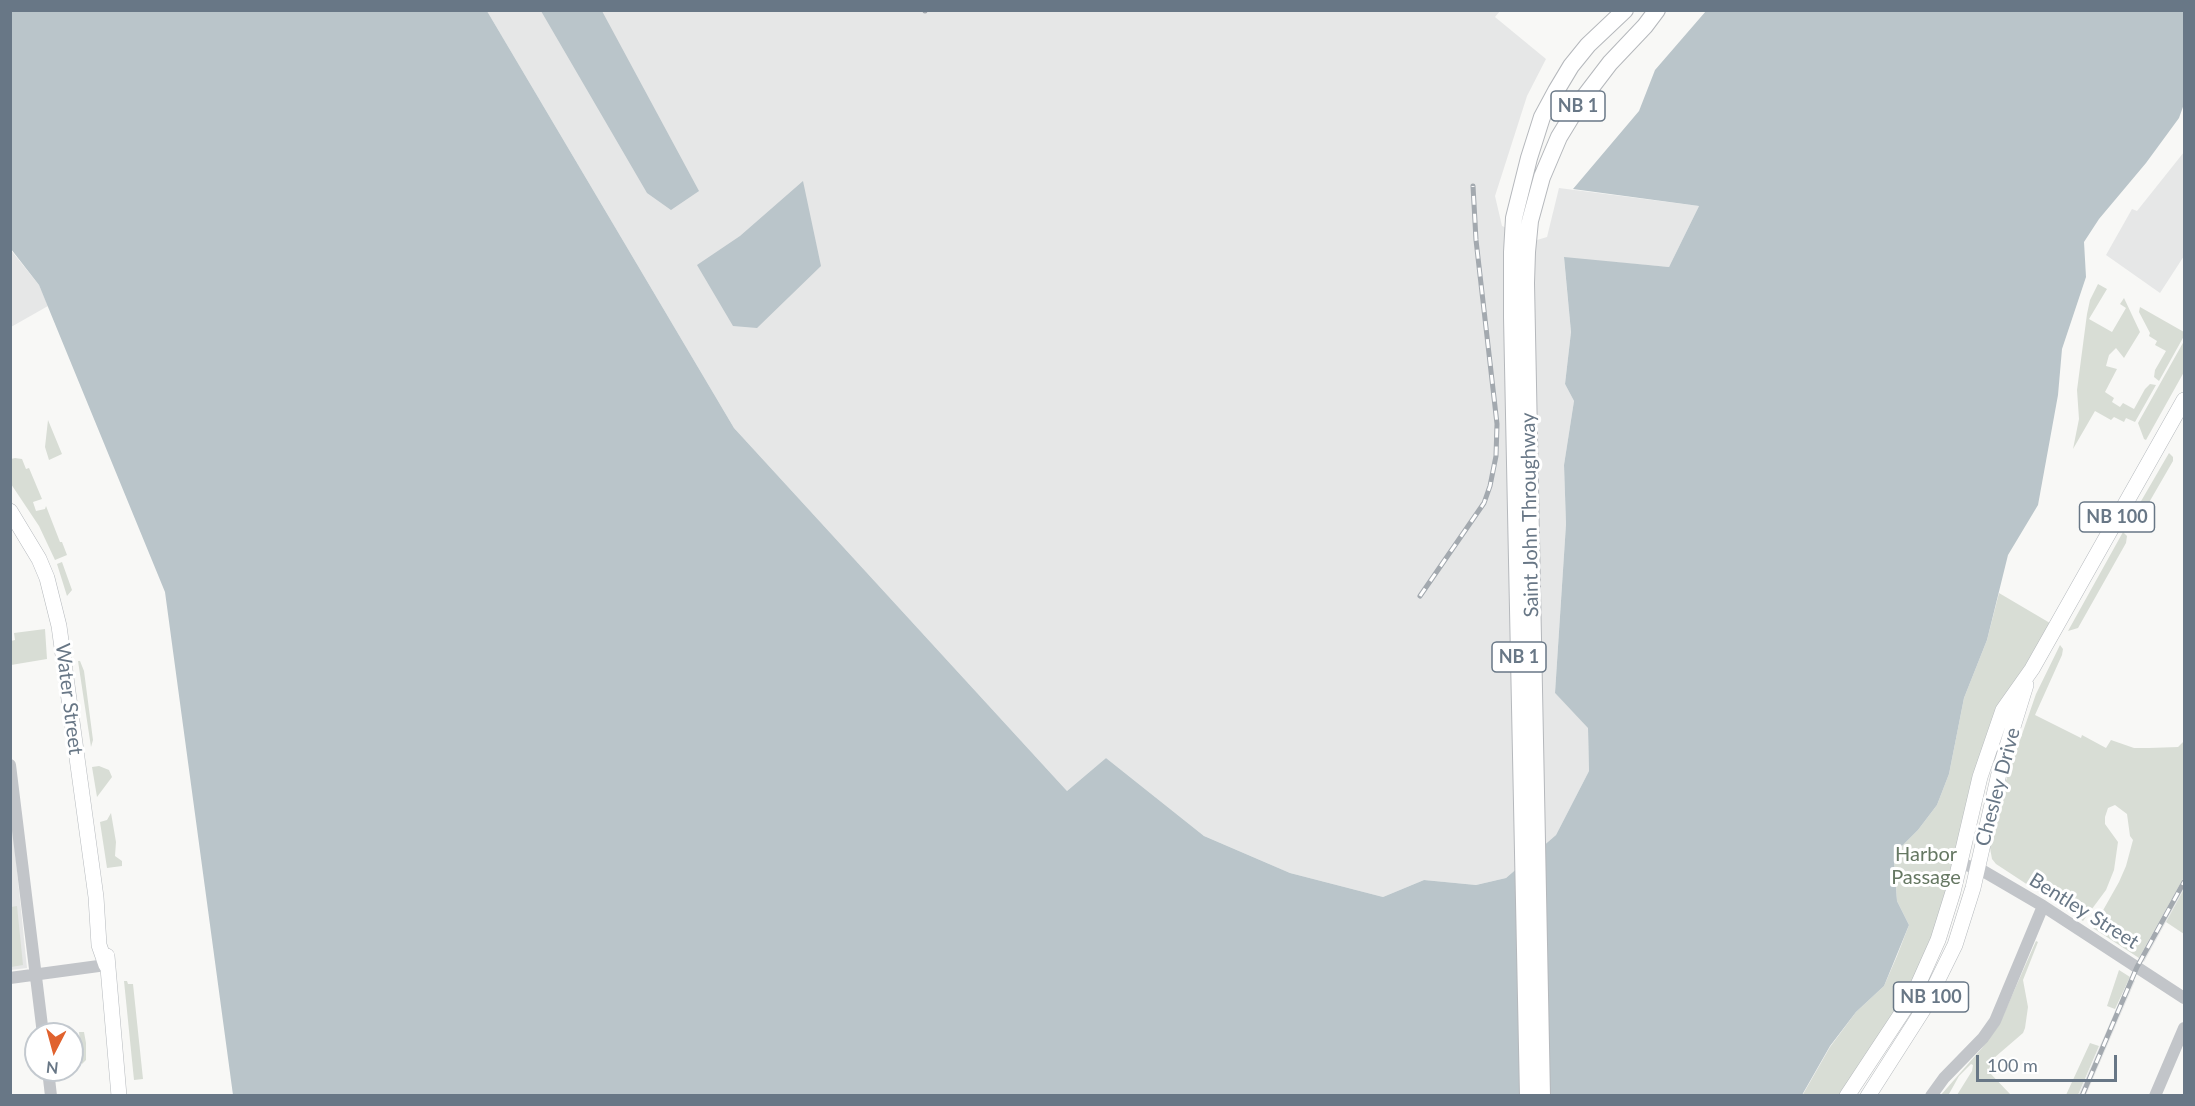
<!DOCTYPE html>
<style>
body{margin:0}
#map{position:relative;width:2195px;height:1106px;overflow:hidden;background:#f8f8f6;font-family:Lato,sans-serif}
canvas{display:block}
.frame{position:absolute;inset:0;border:12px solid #687786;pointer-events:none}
.north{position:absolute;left:24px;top:1022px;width:60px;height:60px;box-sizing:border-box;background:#fff;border:2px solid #c3c9cf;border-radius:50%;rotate:186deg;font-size:16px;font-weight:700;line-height:24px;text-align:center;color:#687786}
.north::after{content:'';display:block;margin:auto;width:21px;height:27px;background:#e0622e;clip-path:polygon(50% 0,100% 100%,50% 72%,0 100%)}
.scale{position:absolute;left:1976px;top:1055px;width:141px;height:27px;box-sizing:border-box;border:3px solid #687786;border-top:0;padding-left:8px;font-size:18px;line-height:21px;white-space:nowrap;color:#687786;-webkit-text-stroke:4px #fff;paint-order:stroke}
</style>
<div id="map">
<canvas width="2195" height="1106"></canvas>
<div class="frame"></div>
<div class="north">N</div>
<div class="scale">100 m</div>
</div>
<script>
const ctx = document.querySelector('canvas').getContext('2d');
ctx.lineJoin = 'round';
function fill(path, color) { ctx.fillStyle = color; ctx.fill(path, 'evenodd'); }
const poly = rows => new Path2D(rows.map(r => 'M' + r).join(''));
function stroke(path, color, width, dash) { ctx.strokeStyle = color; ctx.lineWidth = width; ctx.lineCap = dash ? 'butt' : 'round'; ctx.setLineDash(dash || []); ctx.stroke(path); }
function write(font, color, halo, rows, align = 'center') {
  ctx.font = font + ' Lato,sans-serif'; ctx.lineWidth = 6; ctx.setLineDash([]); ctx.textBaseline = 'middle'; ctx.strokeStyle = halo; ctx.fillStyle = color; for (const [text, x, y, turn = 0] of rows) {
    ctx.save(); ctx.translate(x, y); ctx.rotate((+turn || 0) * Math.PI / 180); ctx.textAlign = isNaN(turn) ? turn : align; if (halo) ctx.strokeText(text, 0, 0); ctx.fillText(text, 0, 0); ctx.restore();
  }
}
fill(poly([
 [487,11,1500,11,1495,17,1546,59,1527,96,1495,196,1502,226,1537,240,1547,237,1559,188,1699,206,1669,267,1564,258,1571,332,1565,384,1574,401,1564,465,1566,524,1555,693,1588,727,1589,771,1556,835,1506,878,1476,885,1424,880,1383,897,1290,873,1204,836,1106,758,1067,791,734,428],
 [2184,152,2184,256,2160,293,2106,255,2132,209,2137,211],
 [10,249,39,285,48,306,11,327],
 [10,802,27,968,11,970,10,970],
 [2184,877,2184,889,2144,962,2139,958],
 [2130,977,2135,981,2086,1095,2078,1096]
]), '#e6e7e7');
fill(poly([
 [2098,284,2107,289,2089,319,2112,332,2126,308,2120,304,2124,298,2140,332,2124,358,2116,348,2109,355,2106,366,2117,369,2105,392,2114,398,2112,402,2120,407,2123,403,2134,409,2145,389,2150,384,2156,385,2135,422,2126,418,2124,422,2114,417,2111,420,2095,411,2073,449,2079,419,2077,390,2087,314,2090,300],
 [2140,307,2184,332,2184,336,2159,381,2154,377,2155,370,2166,351,2155,345,2157,341,2149,336,2150,333,2139,312],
 [2184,341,2184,372,2146,440,2144,439,2138,423],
 [48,420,62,454,49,460,45,447],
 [2169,453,2173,457,2173,461,2147,506,2152,510,2148,516,2133,515],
 [15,458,22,459,26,469,29,468,42,499,33,502,36,511,45,509,46,506,60,542,62,542,67,555,55,560,39,526,11,484,11,459],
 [2123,532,2127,536,2126,543,2078,628,2068,631],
 [62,562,72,590,67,596,57,564],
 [1999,593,2055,626,2003,710,1938,940,1847,1095,1802,1096,1830,1047,1856,1012,1884,986,1897,956,1909,925,1897,901,1894,860,1901,847,1918,830,1937,805,1949,774,1964,698,1987,640],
 [45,629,47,659,11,665,11,641,15,640,14,633],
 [2060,645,2063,649,2062,655,2035,715,2081,738,2082,735,2106,748,2111,740,2134,748,2149,748,2178,747,2184,741,2184,877,2139,958,2093,928,2119,882,2126,866,2133,840,2130,836,2127,814,2115,805,2108,808,2105,817,2105,824,2118,842,2114,870,2106,890,2083,921,1996,864,1992,859,1990,848,2002,792,2036,694],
 [78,661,80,661,84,671,93,740,91,747],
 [99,766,109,770,112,777,97,797,92,767],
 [111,813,116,842,115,856,122,861,122,866,107,868,100,822,107,820],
 [2184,889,2184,934,2166,922],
 [17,906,23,965,11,967,11,907],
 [2036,941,2038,942,2023,980,2028,1007,2025,1028,2023,1033,1994,1058,1988,1071,2011,1095,1957,1095,1972,1071,1973,1065,1971,1064,1959,1076,1949,1094,1940,1096,1982,1048,1999,1025],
 [2119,970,2130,977,2115,1009,2107,1006],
 [124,981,127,981,128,984,133,984,143,1079,134,1080],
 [79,1032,84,1032,86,1043,86,1060,82,1064],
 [2090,1043,2099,1046,2078,1095,2066,1095]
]), '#d8ddd5');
fill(poly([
 [11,11,487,11,734,428,1067,791,1106,758,1204,836,1290,873,1383,897,1424,880,1476,885,1506,878,1556,835,1589,771,1588,728,1555,693,1566,524,1564,465,1574,401,1565,384,1571,332,1564,257,1669,267,1699,206,1573,189,1639,111,1655,70,1706,11,2184,11,2184,104,2179,118,2146,163,2099,219,2084,242,2086,277,2062,349,2058,395,2038,505,2008,555,1987,640,1964,698,1949,774,1937,805,1918,830,1901,847,1894,860,1897,901,1909,925,1884,986,1856,1012,1830,1046,1802,1095,233,1095,165,592,39,285,11,249],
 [541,11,602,11,699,191,671,210,647,193],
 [803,181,821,266,757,328,733,326,697,265,740,236]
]), '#bac5ca');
const major = poly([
 [10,511,39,559,47,578,59,626,96,897,99,945,106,965],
 [107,956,119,1096],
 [1847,1096,1913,996,1938,940,1953,892,1980,777,2003,710,2032,669,2184,400],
 [1868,1096,1923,1010,1955,945,1973,888,2000,769,2026,685]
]);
const highway = poly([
 [1528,1096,1512,317,1512,252,1514,218,1529,158,1542,117,1556,91,1571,66,1588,45,1625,10],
 [1542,1096,1526,283,1527,252,1530,221,1542,177,1559,137,1581,101,1610,63,1645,26,1657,10]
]);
stroke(major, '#b5b9bd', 16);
stroke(highway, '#b5b8bc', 18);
stroke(poly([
 [10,765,43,1034],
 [1960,864,1978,868,2043,906,2184,998],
 [10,978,106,965],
 [48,1070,51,1096],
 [1931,1096,1944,1078,1983,1038,1995,1021,2043,906],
 [2155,1096,2184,1028]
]), '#c2c5c9', 12);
stroke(major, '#fff', 15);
stroke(highway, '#fff', 16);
const rail = poly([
 [925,10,925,11],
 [1420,596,1484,503,1490,486,1496,456,1497,424,1476,240,1473,186],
 [2082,1096,2137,967,2184,882]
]);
stroke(rail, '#a3a9af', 5);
stroke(rail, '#fff', 3, [9]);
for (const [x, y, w] of [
 [1578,106,54],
 [2117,517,75],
 [1519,657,54],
 [1931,997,75]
]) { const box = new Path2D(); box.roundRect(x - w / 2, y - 15, w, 30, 4.5); ctx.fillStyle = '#fff'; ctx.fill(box); stroke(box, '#687786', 1.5); }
write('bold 18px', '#687786', null, [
 ["NB 1",1578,106],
 ["NB 100",2117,517],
 ["NB 1",1519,657],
 ["NB 100",1931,997]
]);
write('20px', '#687786', '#fff', [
 ["Saint John Throughway",1530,515,-91],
 ["Water Street",69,699,83],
 ["Chesley Drive",1998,787,-75],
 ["Bentley Street",2084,911,32]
]);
write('20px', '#667863', '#fff', [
 ["Harbor",1926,855],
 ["Passage",1926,878]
]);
</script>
